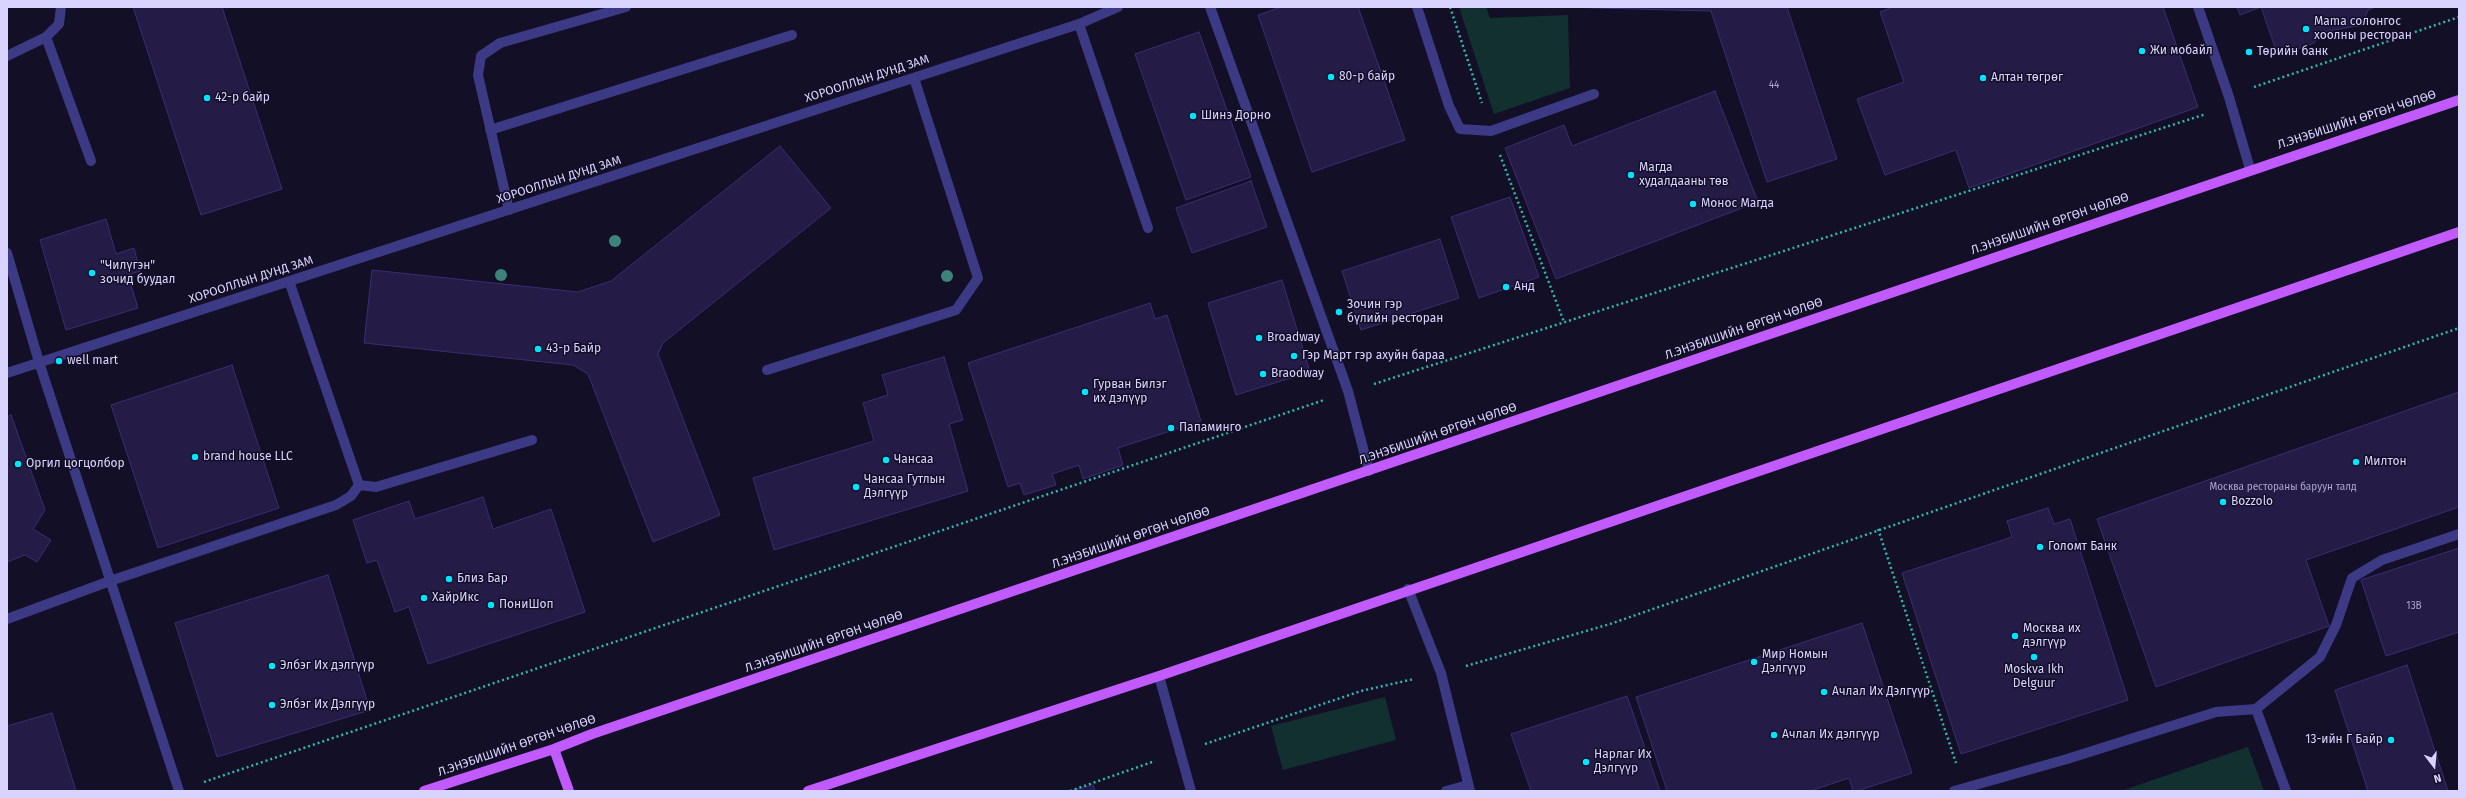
<!DOCTYPE html>
<meta charset="utf-8">
<style>
body{margin:0}
#map{position:relative;width:2466px;height:798px;overflow:hidden;background:#130f26;font-family:"Fira Sans",sans-serif}
canvas{display:block}
.frame{position:absolute;inset:0;border:8px solid #d9d4ff;pointer-events:none}
.north{position:absolute;left:2414px;top:746px;width:40px;height:40px;-webkit-text-stroke:3px #130f26;paint-order:stroke;rotate:164deg;font-size:11px;font-weight:700;line-height:16px;text-align:center;color:#d9d4ff}
.north::after{content:'';display:block;margin:auto;width:14px;height:18px;background:#d9d4ff;clip-path:polygon(50% 0,100% 100%,50% 72%,0 100%)}
</style>
<div id="map">
<canvas width="2466" height="798"></canvas>
<div class="frame"></div>
<div class="north">N</div>
</div>
<script>
const ctx = document.querySelector('canvas').getContext('2d');
ctx.lineJoin = 'round';
function fill(path, color) { ctx.fillStyle = color; ctx.fill(path, 'evenodd'); }
const poly = rows => new Path2D(rows.map(r => 'M' + r).join(''));
function stroke(path, color, width, dash) { ctx.strokeStyle = color; ctx.lineWidth = width; ctx.lineCap = dash ? 'butt' : 'round'; ctx.setLineDash(dash || []); ctx.stroke(path); }
function write(font, color, halo, rows, align = 'center') {
  ctx.font = font + ' "Fira Sans",sans-serif'; ctx.lineWidth = 3; ctx.setLineDash([]); ctx.textBaseline = 'middle'; ctx.strokeStyle = halo; ctx.fillStyle = color; for (const [text, x, y, turn = 0] of rows) {
    ctx.save(); ctx.translate(x, y); ctx.rotate((+turn || 0) * Math.PI / 180); ctx.textAlign = isNaN(turn) ? turn : align; if (halo) ctx.strokeText(text, 0, 0); ctx.fillText(text, 0, 0); ctx.restore();
  }
}
fill(poly([
 [1459,7,1486,7,1490,18,1568,15,1570,88,1494,114],
 [1385,697,1396,740,1283,770,1271,726],
 [2248,747,2264,791,2121,791]
]), '#12302f');
const building = poly([
 [133,7,222,7,282,189,201,215,133,7],
 [1281,7,1358,7,1405,140,1312,172,1258,15,1281,7],
 [1560,7,1787,7,1837,159,1767,182,1711,11,1560,7],
 [1893,7,2163,7,2198,107,1969,188,1956,150,1885,175,1857,99,1904,82,1880,12,1893,7],
 [2237,7,2375,7,2368,10,2362,25,2323,32,2314,43,2278,56,2261,7,2240,15,2237,7],
 [1199,32,1251,177,1186,200,1135,54,1199,32],
 [1715,91,1758,202,1556,279,1505,148,1564,125,1572,146,1715,91],
 [780,146,831,208,663,343,658,354,720,515,653,542,588,374,573,365,364,343,372,270,578,292,611,281,780,146],
 [1251,181,1267,227,1192,253,1176,208,1251,181],
 [1510,197,1539,277,1479,298,1451,217,1510,197],
 [106,219,116,254,134,248,140,271,128,275,138,308,66,330,40,240,106,219],
 [1440,239,1459,298,1361,330,1342,271,1440,239],
 [1282,280,1310,372,1236,395,1208,303,1282,280],
 [1150,303,1155,319,1167,315,1201,421,1118,448,1123,465,1083,479,1079,465,1052,474,1056,485,1024,495,1020,483,1008,487,968,363,1150,303],
 [944,357,963,420,949,424,968,491,774,550,753,478,874,441,863,403,888,395,882,375,944,357],
 [232,365,279,508,158,548,111,405,232,365],
 [2459,392,2459,507,2306,560,2329,626,2156,687,2097,519,2459,392],
 [11,415,45,510,33,529,51,540,37,562,25,555,7,562,7,417,11,415],
 [483,497,493,529,551,509,585,612,428,664,409,607,395,612,377,560,367,563,353,520,409,501,415,519,483,497],
 [2048,508,2054,524,2070,519,2128,700,1961,754,1902,573,2012,537,2007,521,2048,508],
 [2459,548,2459,632,2386,656,2361,580,2459,548],
 [328,575,370,710,217,757,175,623,328,575],
 [1862,623,1912,773,1857,791,1853,791,1849,778,1810,791,1667,791,1636,697,1862,623],
 [2407,665,2448,791,2368,791,2335,690,2407,665],
 [1627,696,1660,791,1531,791,1511,734,1627,696],
 [52,713,76,791,7,791,7,726,52,713],
 [1093,785,1095,791,1073,790,1093,785]
]);
fill(building, '#241b47');
stroke(building, '#3b2d73', 1);
stroke(poly([
 [1450,7,1482,103],
 [2254,87,2459,17],
 [1500,155,1564,322],
 [1374,384,2206,114],
 [1878,529,1956,763],
 [1466,666,1610,624,2459,328],
 [1205,744,1361,691,1414,679],
 [204,782,1324,400],
 [1070,791,1155,761]
]), '#2fb8b0', 2.5, [2, 3]);
stroke(poly([
 [1079,24,1148,228],
 [46,37,91,161],
 [7,56,46,37,59,24,61,7],
 [490,130,792,35],
 [509,210,478,75,481,56,500,43,626,7],
 [1159,676,1191,791],
 [2256,709,2320,657,2336,625,2352,578,2382,560,2459,534],
 [1446,791,1468,785]
]), '#3d3a85', 10);
stroke(poly([
 [1210,7,1348,391,1369,471],
 [1417,7,1449,106,1460,129,1491,131,1594,94],
 [2198,7,2229,97,2250,169],
 [7,253,39,362,179,791],
 [289,281,359,485,376,487,532,440],
 [767,370,956,310,978,278,914,78],
 [7,373,1079,24,1118,7],
 [1408,589,1441,673,1470,791],
 [7,619,110,581,336,505,351,496,359,485],
 [1954,791,2067,759,2216,712,2256,709,2286,791]
]), '#3d3a85', 10);
stroke(poly([
 [554,749,569,791],
 [424,791,554,749,592,734,2459,100],
 [808,791,1159,676,2459,232]
]), '#c25bff', 10);
ctx.fillStyle = '#3d827b';
for (const [x, y] of [
 [615,241],
 [501,275],
 [947,276]
]) { ctx.beginPath(); ctx.arc(x, y, 6, 0, 2 * Math.PI); ctx.fill(); }
for (const [x, y, r, color] of [
 [2306,29,4,"#00e5ff"],
 [2142,51,4,"#00e5ff"],
 [2249,52,4,"#00e5ff"],
 [1331,77,4,"#00e5ff"],
 [1983,78,4,"#00e5ff"],
 [207,98,4,"#00e5ff"],
 [1193,116,4,"#00e5ff"],
 [1631,175,4,"#00e5ff"],
 [1693,204,4,"#00e5ff"],
 [92,273,4,"#00e5ff"],
 [1506,287,4,"#00e5ff"],
 [1339,312,4,"#00e5ff"],
 [1259,338,4,"#00e5ff"],
 [538,349,4,"#00e5ff"],
 [1294,356,4,"#00e5ff"],
 [59,361,4,"#00e5ff"],
 [1263,374,4,"#00e5ff"],
 [1085,392,4,"#00e5ff"],
 [1171,428,4,"#00e5ff"],
 [195,457,4,"#00e5ff"],
 [886,460,4,"#00e5ff"],
 [2356,462,4,"#00e5ff"],
 [18,464,4,"#00e5ff"],
 [856,487,4,"#00e5ff"],
 [2223,502,4,"#00e5ff"],
 [2040,547,4,"#00e5ff"],
 [449,579,4,"#00e5ff"],
 [424,598,4,"#00e5ff"],
 [491,605,4,"#00e5ff"],
 [2015,636,4,"#00e5ff"],
 [2034,657,4,"#00e5ff"],
 [1754,662,4,"#00e5ff"],
 [272,666,4,"#00e5ff"],
 [1824,692,4,"#00e5ff"],
 [272,705,4,"#00e5ff"],
 [1774,735,4,"#00e5ff"],
 [2391,740,4,"#00e5ff"],
 [1586,762,4,"#00e5ff"]
]) { const dot = new Path2D(); dot.arc(x, y, r, 0, 2 * Math.PI); ctx.fillStyle = color; ctx.fill(dot); stroke(dot, '#130f26', 1.5); }
write('10px', '#aca6d1', null, [
 ["44",1774,85],
 ["Москва рестораны баруун талд",2283,487],
 ["13В",2414,606]
]);
write('12px', '#d9d4ff', '#130f26', [
 ["Mama солонгос",2314,22],
 ["хоолны ресторан",2314,36],
 ["Жи мобайл",2150,51],
 ["Төрийн банк",2257,52],
 ["80-р байр",1339,77],
 ["Алтан төгрөг",1991,78],
 ["42-p байр",215,98],
 ["Шинэ Дорно",1201,116],
 ["Магда",1639,168],
 ["худалдааны төв",1639,182],
 ["Монос Магда",1701,204],
 ["\"Чилүгэн\"",100,266],
 ["зочид буудал",100,280],
 ["Анд",1514,287],
 ["Зочин гэр",1347,305],
 ["бүлийн ресторан",1347,319],
 ["Broadway",1267,338],
 ["43-р Байр",546,349],
 ["Гэр Март гэр ахуйн бараа",1302,356],
 ["well mart",67,361],
 ["Braodway",1271,374],
 ["Гурван Билэг",1093,385],
 ["их дэлүүр",1093,399],
 ["Папаминго",1179,428],
 ["brand house LLC",203,457],
 ["Чансаа",894,460],
 ["Милтон",2364,462],
 ["Oргил цогцолбор",26,464],
 ["Чансаа Гутлын",864,480],
 ["Дэлгүүр",864,494],
 ["Bozzolo",2231,502],
 ["Голомт Банк",2048,547],
 ["Близ Бар",457,579],
 ["ХайрИкс",432,598],
 ["ПониШоп",499,605],
 ["Москва их",2023,629],
 ["дэлгүүр",2023,643],
 ["Мир Номын",1762,655],
 ["Дэлгүүр",1762,669],
 ["Элбэг Их дэлгүүр",280,666],
 ["Moskva Ikh",2034,670,"center"],
 ["Delguur",2034,684,"center"],
 ["Ачлал Их Дэлгүүр",1832,692],
 ["Элбэг Их Дэлгүүр",280,705],
 ["Ачлал Их дэлгүүр",1782,735],
 ["13-ийн Г Байр",2383,740,"right"],
 ["Нарлаг Их",1594,755],
 ["Дэлгүүр",1594,769]
], 'left');
write('12px', '#d9d4ff', '#130f26', [
 ["ХОРООЛЛЫН ДУНД ЗАМ",867,79,-18],
 ["Л.ЭНЭБИШИЙН ӨРГӨН ЧӨЛӨӨ",2357,120,-18],
 ["ХОРООЛЛЫН ДУНД ЗАМ",559,180,-18],
 ["Л.ЭНЭБИШИЙН ӨРГӨН ЧӨЛӨӨ",2050,224,-19],
 ["ХОРООЛЛЫН ДУНД ЗАМ",251,280,-18],
 ["Л.ЭНЭБИШИЙН ӨРГӨН ЧӨЛӨӨ",1744,329,-19],
 ["Л.ЭНЭБИШИЙН ӨРГӨН ЧӨЛӨӨ",1438,434,-19],
 ["Л.ЭНЭБИШИЙН ӨРГӨН ЧӨЛӨӨ",1131,538,-19],
 ["Л.ЭНЭБИШИЙН ӨРГӨН ЧӨЛӨӨ",824,642,-19],
 ["Л.ЭНЭБИШИЙН ӨРГӨН ЧӨЛӨӨ",517,746,-19]
]);
</script>
